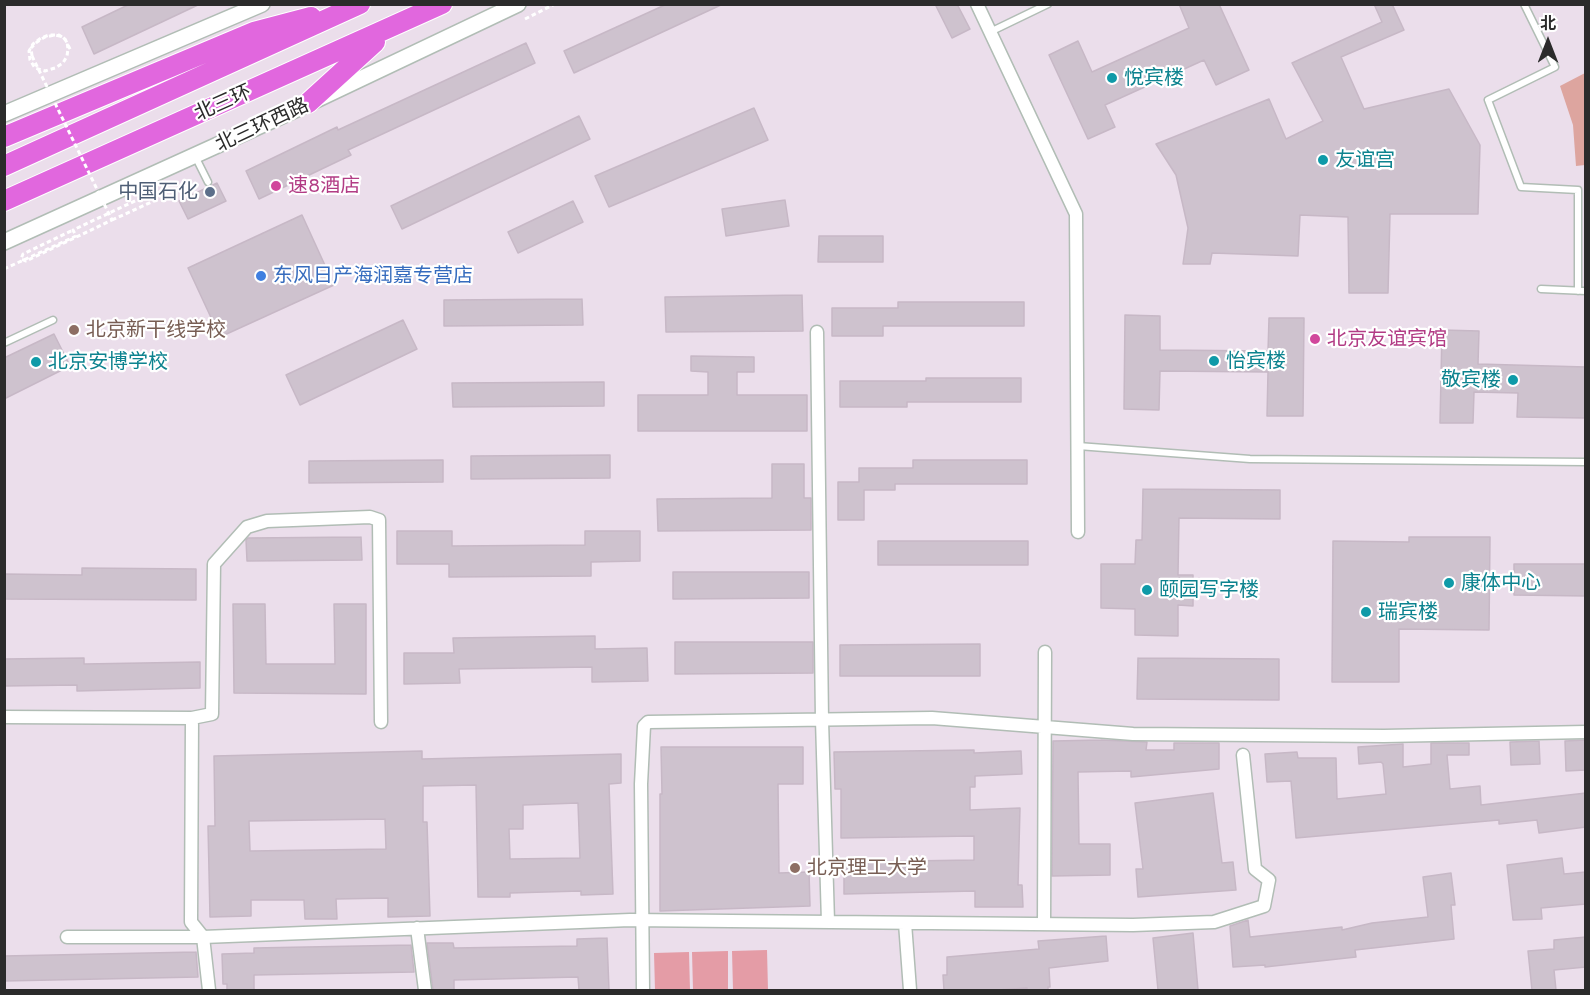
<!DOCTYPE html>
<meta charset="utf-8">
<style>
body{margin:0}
#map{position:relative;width:1590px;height:995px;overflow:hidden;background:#ebdeeb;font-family:"Work Sans","Noto Sans SC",sans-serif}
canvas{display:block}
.frame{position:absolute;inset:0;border:6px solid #2b2b2b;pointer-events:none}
.north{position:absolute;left:1518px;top:12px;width:60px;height:60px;-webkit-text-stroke:4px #fff;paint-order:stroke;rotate:0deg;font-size:16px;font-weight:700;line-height:24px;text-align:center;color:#2b2b2b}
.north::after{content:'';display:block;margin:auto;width:21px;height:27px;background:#2b2b2b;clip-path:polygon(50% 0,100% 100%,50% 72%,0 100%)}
</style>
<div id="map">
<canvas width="1590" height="995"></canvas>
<div class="frame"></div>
<div class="north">北</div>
</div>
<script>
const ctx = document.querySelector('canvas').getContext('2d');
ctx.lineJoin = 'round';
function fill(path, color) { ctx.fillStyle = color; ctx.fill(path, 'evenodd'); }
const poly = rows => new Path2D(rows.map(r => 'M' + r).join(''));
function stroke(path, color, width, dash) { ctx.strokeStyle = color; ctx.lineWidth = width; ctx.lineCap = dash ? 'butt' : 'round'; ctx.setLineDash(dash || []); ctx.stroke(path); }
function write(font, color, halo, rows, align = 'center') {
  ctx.font = font + ' "Work Sans","Noto Sans SC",sans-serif'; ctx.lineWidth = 4.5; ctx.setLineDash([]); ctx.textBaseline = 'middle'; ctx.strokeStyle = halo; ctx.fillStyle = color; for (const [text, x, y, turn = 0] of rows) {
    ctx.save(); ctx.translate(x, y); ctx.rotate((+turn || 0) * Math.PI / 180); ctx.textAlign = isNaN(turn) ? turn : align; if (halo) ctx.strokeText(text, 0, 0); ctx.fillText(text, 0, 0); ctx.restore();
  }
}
fill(poly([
 [1585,73,1585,165,1576,166,1573,125,1560,86]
]), '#dda59f');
fill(poly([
 [767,950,768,990,733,990,732,951],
 [728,951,728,990,693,990,692,952],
 [689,952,690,990,655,990,654,953]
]), '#e49ca6');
const building = poly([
 [130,4,200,4,94,54,82,27,130,4],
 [667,4,723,4,574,73,564,51,667,4],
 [935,4,957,4,970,29,952,38,935,4],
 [1179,4,1219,4,1249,70,1216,85,1204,60,1105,105,1115,127,1088,139,1049,55,1078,41,1092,72,1189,28,1179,4],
 [1374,4,1392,4,1404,30,1341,57,1364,109,1449,89,1480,145,1478,214,1390,214,1388,293,1349,293,1348,217,1300,215,1298,256,1212,253,1210,264,1183,264,1188,228,1176,175,1156,144,1269,99,1286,139,1323,121,1292,63,1382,22,1374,4],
 [526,43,535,63,348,150,351,155,259,199,246,171,337,127,338,130,526,43],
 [754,108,768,140,609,207,595,176,754,108],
 [579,116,590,139,402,229,391,206,579,116],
 [217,183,226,201,188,219,179,201,217,183],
 [785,200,789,226,726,236,722,209,785,200],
 [573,201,583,222,518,253,508,232,573,201],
 [302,215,334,285,220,337,188,268,302,215],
 [819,236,883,236,883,262,818,262,819,236],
 [802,295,803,331,666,332,665,297,802,295],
 [582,299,583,325,444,326,444,300,582,299],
 [898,302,1024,302,1024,326,883,326,883,336,832,336,832,308,898,308,898,302],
 [1125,315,1160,316,1160,350,1268,351,1269,318,1304,318,1303,416,1267,416,1268,372,1160,371,1159,410,1124,409,1125,315],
 [403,320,417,349,300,405,286,375,403,320],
 [1442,330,1479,331,1478,364,1586,367,1586,418,1517,417,1518,393,1474,392,1473,423,1440,423,1442,330],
 [54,334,70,366,4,399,4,358,54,334],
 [691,356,754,357,754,372,737,372,737,395,807,395,807,431,638,431,638,395,708,395,708,372,691,371,691,356],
 [926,378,1021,378,1021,402,907,402,907,407,840,407,840,381,926,381,926,378],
 [604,382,604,406,453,407,452,383,604,382],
 [610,455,610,478,471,479,471,456,610,455],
 [443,460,443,482,309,483,309,461,443,460],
 [913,460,1027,460,1027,484,895,484,895,490,864,490,864,520,838,520,838,482,859,482,859,468,913,468,913,460],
 [772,464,804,464,804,498,811,498,811,530,658,531,657,499,772,498,772,464],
 [1143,489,1280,490,1280,519,1179,518,1178,575,1193,575,1193,606,1178,605,1178,636,1135,635,1135,609,1101,608,1101,564,1135,564,1136,540,1142,540,1143,489],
 [397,531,452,531,452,546,585,545,585,531,640,531,640,561,591,562,591,576,449,577,449,564,397,564,397,531],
 [361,537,362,560,247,561,246,540,248,538,361,537],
 [1409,537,1490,537,1489,630,1399,629,1399,682,1332,682,1333,541,1409,542,1409,537],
 [878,541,1028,541,1028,565,878,565,878,541],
 [1514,564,1586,564,1586,596,1514,595,1514,564],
 [82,568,196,569,196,600,4,599,4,574,82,575,82,568],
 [673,572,809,572,809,598,673,599,673,572],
 [233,604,265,604,266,664,335,664,334,604,366,604,366,694,234,693,233,604],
 [595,636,595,649,647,648,648,681,592,682,592,667,459,669,460,683,404,684,404,653,454,653,453,638,595,636],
 [675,642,813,642,813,673,675,674,675,642],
 [980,644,980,676,840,676,840,645,980,644],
 [84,658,84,664,200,662,200,688,77,691,77,685,4,686,4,659,84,658],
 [1138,658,1279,659,1279,700,1137,699,1138,658],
 [1101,740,1147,742,1146,750,1174,750,1174,743,1219,743,1219,769,1131,777,1131,771,1078,772,1079,844,1110,844,1110,875,1052,876,1053,741,1101,740],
 [1586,740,1586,770,1566,771,1565,741,1586,740],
 [1539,741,1540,764,1511,765,1510,742,1539,741],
 [1431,743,1469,743,1469,755,1447,755,1450,789,1480,786,1481,805,1586,793,1586,827,1539,833,1537,820,1499,824,1499,820,1296,838,1291,781,1267,782,1265,754,1297,752,1298,758,1336,758,1337,799,1386,794,1383,764,1381,762,1359,764,1358,747,1403,744,1403,767,1431,764,1431,743],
 [661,747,803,747,803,784,778,784,779,873,809,872,810,906,660,911,660,794,662,794,661,747],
 [974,750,974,753,1021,751,1022,774,975,776,975,787,970,787,970,810,1020,808,1018,885,1022,885,1023,907,975,907,975,891,844,894,844,862,974,860,974,836,841,838,841,789,835,789,834,752,974,750],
 [422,751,422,759,621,754,621,783,609,784,613,894,581,895,581,891,510,893,510,897,478,897,476,785,423,786,423,822,427,822,430,916,388,917,388,898,336,899,337,919,305,919,304,900,251,900,251,916,210,917,208,826,215,826,214,756,422,751],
 [578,803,580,858,510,859,509,829,523,829,523,805,578,803],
 [385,819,386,849,250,851,249,821,385,819],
 [1213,793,1222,863,1233,862,1236,890,1138,897,1136,869,1143,869,1135,803,1213,793],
 [1562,858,1564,874,1586,872,1586,904,1541,908,1542,919,1513,920,1507,865,1562,858],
 [1451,873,1455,905,1451,905,1454,939,1355,950,1356,957,1265,967,1265,965,1233,967,1230,926,1248,920,1250,937,1342,927,1342,930,1372,923,1428,917,1423,877,1451,873],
 [1193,933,1198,990,1158,990,1153,938,1193,933],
 [1106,936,1108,961,1049,968,1050,987,1048,987,1048,990,1027,990,1027,988,998,990,944,990,943,975,947,975,947,957,1039,949,1038,941,1106,936],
 [1586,937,1586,967,1554,970,1556,990,1532,990,1528,951,1554,949,1554,940,1586,937],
 [607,938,609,990,579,990,578,977,454,980,454,990,433,990,427,943,453,943,454,948,577,946,577,939,607,938],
 [411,945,414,972,254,975,254,990,227,990,227,984,223,984,222,954,254,953,254,948,411,945],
 [196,952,198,977,4,981,4,956,196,952]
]);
fill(building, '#cec2ce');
stroke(building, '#c7b8c6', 1.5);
const service = poly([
 [1524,4,1555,67,1488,100,1521,187,1578,190,1578,291],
 [990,32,1048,4],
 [195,156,208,182],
 [1541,289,1586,291],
 [4,343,53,320],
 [1078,446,1250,459,1586,462]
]);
const minor = poly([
 [977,4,1076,214,1078,532],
 [817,332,822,720,828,922],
 [4,717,192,718,191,922,203,937,209,990],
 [192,718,212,714,214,564,247,527,267,521,370,517,379,520,381,722],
 [905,923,910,990],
 [1044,924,1045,652],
 [417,928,425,990],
 [67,937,203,937,630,920,1133,925,1214,922,1264,906,1269,880,1255,869,1243,755],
 [643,990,641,784,644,726,648,722,932,718,1133,734,1384,736,1586,732]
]);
const tertiary = poly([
 [4,114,262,4],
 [4,242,297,109,518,4]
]);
const trunk = poly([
 [308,103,375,42],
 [4,137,254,32,311,17],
 [4,166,360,4],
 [4,201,442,4]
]);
stroke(service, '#b1bdb5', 9);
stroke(minor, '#b1bdb5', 15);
stroke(tertiary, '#b1bdb5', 18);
stroke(trunk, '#fff', 22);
stroke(poly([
 [525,19,555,4],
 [32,56,31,48,37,42,45,37,55,35,63,37,67,42,68,49,67,56,63,63,55,68,45,71,35,68,30,60,29,51,33,44,41,38,49,35,59,35,65,39,71,51],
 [112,220,156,200,153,193],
 [4,269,76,236,73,230,154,192]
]), '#fff', 3, [4.5, 3]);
stroke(service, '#fff', 6);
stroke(minor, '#fff', 12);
stroke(tertiary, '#fff', 15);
stroke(trunk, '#e167de', 20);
stroke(poly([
 [32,56,112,220,26,261,21,259,23,254,73,230]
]), '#fff', 3, [4.5, 3]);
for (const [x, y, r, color] of [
 [1112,78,6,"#0f9aa8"],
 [1323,160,6,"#0f9aa8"],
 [276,186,6,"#d1479c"],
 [210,192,6,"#5c6f8a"],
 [261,276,6,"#3f7fe0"],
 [74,330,6,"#8d6e63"],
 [1315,339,6,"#d1479c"],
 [1214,361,6,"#0f9aa8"],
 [36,362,6,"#0f9aa8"],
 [1513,380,6,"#0f9aa8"],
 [1449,583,6,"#0f9aa8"],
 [1147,590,6,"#0f9aa8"],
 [1366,612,6,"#0f9aa8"],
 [795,868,6,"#8d6e63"]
]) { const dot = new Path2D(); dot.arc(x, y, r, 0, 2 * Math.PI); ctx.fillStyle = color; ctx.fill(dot); stroke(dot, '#fff', 2); }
write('20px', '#0d838f', '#fff', [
 ["悅宾楼",1124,78],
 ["友谊宫",1335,160],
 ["怡宾楼",1226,361],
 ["北京安博学校",48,362],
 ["敬宾楼",1501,380,"right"],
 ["康体中心",1461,583],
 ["颐园写字楼",1159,590],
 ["瑞宾楼",1378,612]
], 'left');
write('20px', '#2b2b2b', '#fff', [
 ["北三环",223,103,-24],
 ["北三环西路",262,125,-25]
]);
write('20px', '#b23c85', '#fff', [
 ["速8酒店",288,186],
 ["北京友谊宾馆",1327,339]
], 'left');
write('20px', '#4e5e75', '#fff', [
 ["中国石化",198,192]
], 'right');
write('20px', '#366cbe', '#fff', [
 ["东风日产海润嘉专营店",273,276]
], 'left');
write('20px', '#785e54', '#fff', [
 ["北京新干线学校",86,330],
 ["北京理工大学",807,868]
], 'left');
</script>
